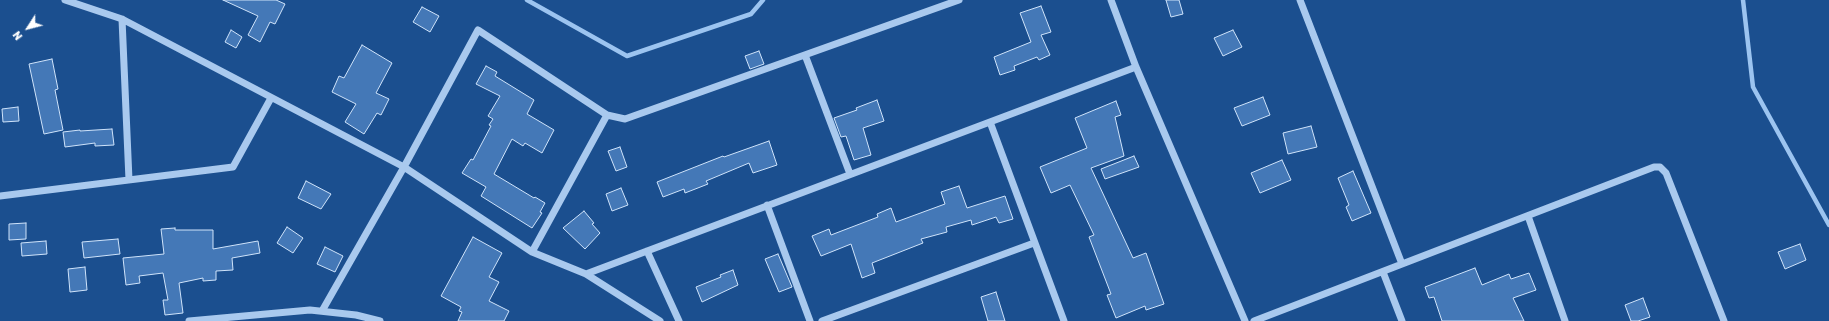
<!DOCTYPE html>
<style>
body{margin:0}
#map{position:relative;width:1829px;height:321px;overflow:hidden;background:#1b4f8f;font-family:Rubik,sans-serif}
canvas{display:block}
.north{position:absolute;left:8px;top:8px;width:40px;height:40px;-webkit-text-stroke:3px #1b4f8f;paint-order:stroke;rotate:234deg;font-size:11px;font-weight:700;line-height:16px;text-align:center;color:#fff}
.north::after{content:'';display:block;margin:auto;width:14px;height:18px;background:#fff;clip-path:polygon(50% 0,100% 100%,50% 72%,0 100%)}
</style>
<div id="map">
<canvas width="1829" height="321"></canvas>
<div class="north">N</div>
</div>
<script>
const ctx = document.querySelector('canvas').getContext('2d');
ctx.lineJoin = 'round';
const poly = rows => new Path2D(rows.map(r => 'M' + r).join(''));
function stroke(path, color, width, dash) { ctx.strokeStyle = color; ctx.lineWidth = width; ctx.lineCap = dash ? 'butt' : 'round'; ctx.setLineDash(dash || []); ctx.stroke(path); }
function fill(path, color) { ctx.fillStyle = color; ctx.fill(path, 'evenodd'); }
stroke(poly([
 [527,0,627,56,751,14,763,0],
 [1743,0,1753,87,1829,225]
]), '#9cc4f0', 4.5);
const building = poly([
 [223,0,276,0,285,4,275,24,270,22,260,42,248,35,258,16,223,0],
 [1166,0,1179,0,1183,14,1171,17,1166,0],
 [1041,6,1051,32,1041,35,1050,55,1039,60,1037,57,1014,66,1015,70,1000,75,994,57,1031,42,1020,13,1041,6],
 [422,7,439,16,430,32,413,22,422,7],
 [231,30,242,37,236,48,225,42,231,30],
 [1233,30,1242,47,1223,56,1214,38,1233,30],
 [362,45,392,63,376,93,389,99,381,115,377,113,364,134,345,122,356,104,332,92,339,76,344,78,362,45],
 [759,51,764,64,750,69,745,56,759,51],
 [52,59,58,89,55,90,63,130,44,134,29,64,52,59],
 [486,66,497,72,495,76,534,100,527,114,554,130,542,153,525,143,523,146,512,139,494,174,534,198,535,197,545,203,540,212,542,213,532,228,481,196,486,187,462,173,471,159,473,160,491,126,489,125,493,119,488,116,500,96,476,84,486,66],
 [1263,97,1270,115,1242,126,1234,108,1263,97],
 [877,100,884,121,863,128,871,155,854,160,846,136,841,137,834,118,857,110,856,108,877,100],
 [1116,101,1121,115,1115,117,1124,156,1091,168,1133,258,1146,253,1164,304,1146,310,1145,306,1116,318,1107,295,1111,294,1089,237,1094,235,1070,185,1051,193,1040,167,1087,148,1075,118,1116,101],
 [18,107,19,121,3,122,2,109,18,107],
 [1311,126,1317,147,1288,154,1283,133,1311,126],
 [112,129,114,145,95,146,95,143,65,147,63,132,80,130,80,131,112,129],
 [769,141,777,165,753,173,749,163,706,181,708,184,685,193,684,189,663,197,657,182,723,156,724,157,769,141],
 [620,147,627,167,616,171,608,151,620,147],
 [1134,156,1139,167,1105,179,1101,169,1134,156],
 [1282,160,1291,180,1260,193,1251,173,1282,160],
 [1353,171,1371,213,1352,221,1346,207,1349,205,1338,178,1353,171],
 [306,181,331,194,321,209,298,198,306,181],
 [959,186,967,208,1005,196,1013,219,999,223,996,217,972,225,971,220,946,227,947,232,921,239,923,243,872,263,875,273,862,278,851,244,821,256,812,236,829,229,831,235,878,217,877,214,891,208,896,222,945,204,941,192,959,186],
 [621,188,628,205,612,211,606,194,621,188],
 [584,211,594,223,592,224,600,233,585,249,563,228,584,211],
 [26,223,26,239,9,240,9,224,26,223],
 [287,227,303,238,293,253,277,243,287,227],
 [175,228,175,230,213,230,213,249,258,241,260,253,232,258,233,270,216,271,216,280,203,281,203,278,179,283,183,313,165,315,163,300,168,300,163,273,139,276,140,283,126,285,123,258,164,254,161,229,175,228],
 [473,237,502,253,489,277,499,282,489,301,509,311,504,321,458,321,462,312,459,311,461,307,441,296,473,237],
 [118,239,120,254,84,258,82,242,118,239],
 [46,241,47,254,22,256,21,243,46,241],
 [1800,244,1806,260,1785,269,1778,252,1800,244],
 [325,247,343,256,335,272,317,264,325,247],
 [778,254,792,287,779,292,765,259,778,254],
 [85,267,87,290,70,292,68,269,85,267],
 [1475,268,1482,285,1509,274,1511,279,1529,273,1536,290,1513,298,1524,321,1442,321,1434,297,1429,298,1425,287,1475,268],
 [733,270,738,285,702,302,696,287,721,277,720,275,733,270],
 [996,292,1005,321,988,321,981,297,996,292],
 [1643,298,1650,317,1638,321,1631,321,1625,305,1643,298]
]);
fill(building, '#4478b7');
stroke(building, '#cfe3fa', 1);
stroke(poly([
 [65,0,122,19,404,167,532,252,586,274,660,321],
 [1111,0,1136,67,1245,321],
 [1300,0,1402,264],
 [122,19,129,180],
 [805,55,850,174],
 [990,122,1064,321],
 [0,196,233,167,271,98],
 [767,205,810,321],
 [1528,216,1565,321],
 [647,251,679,321],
 [532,252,607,115],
 [1383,272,1402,321],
 [586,274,1136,67],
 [322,311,404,167,478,30,607,115,625,119,959,0],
 [189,321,310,310,356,315,380,321],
 [822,321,1034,243],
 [1254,321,1654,167,1660,167,1666,173,1724,321]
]), '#a9c9ee', 7);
</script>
